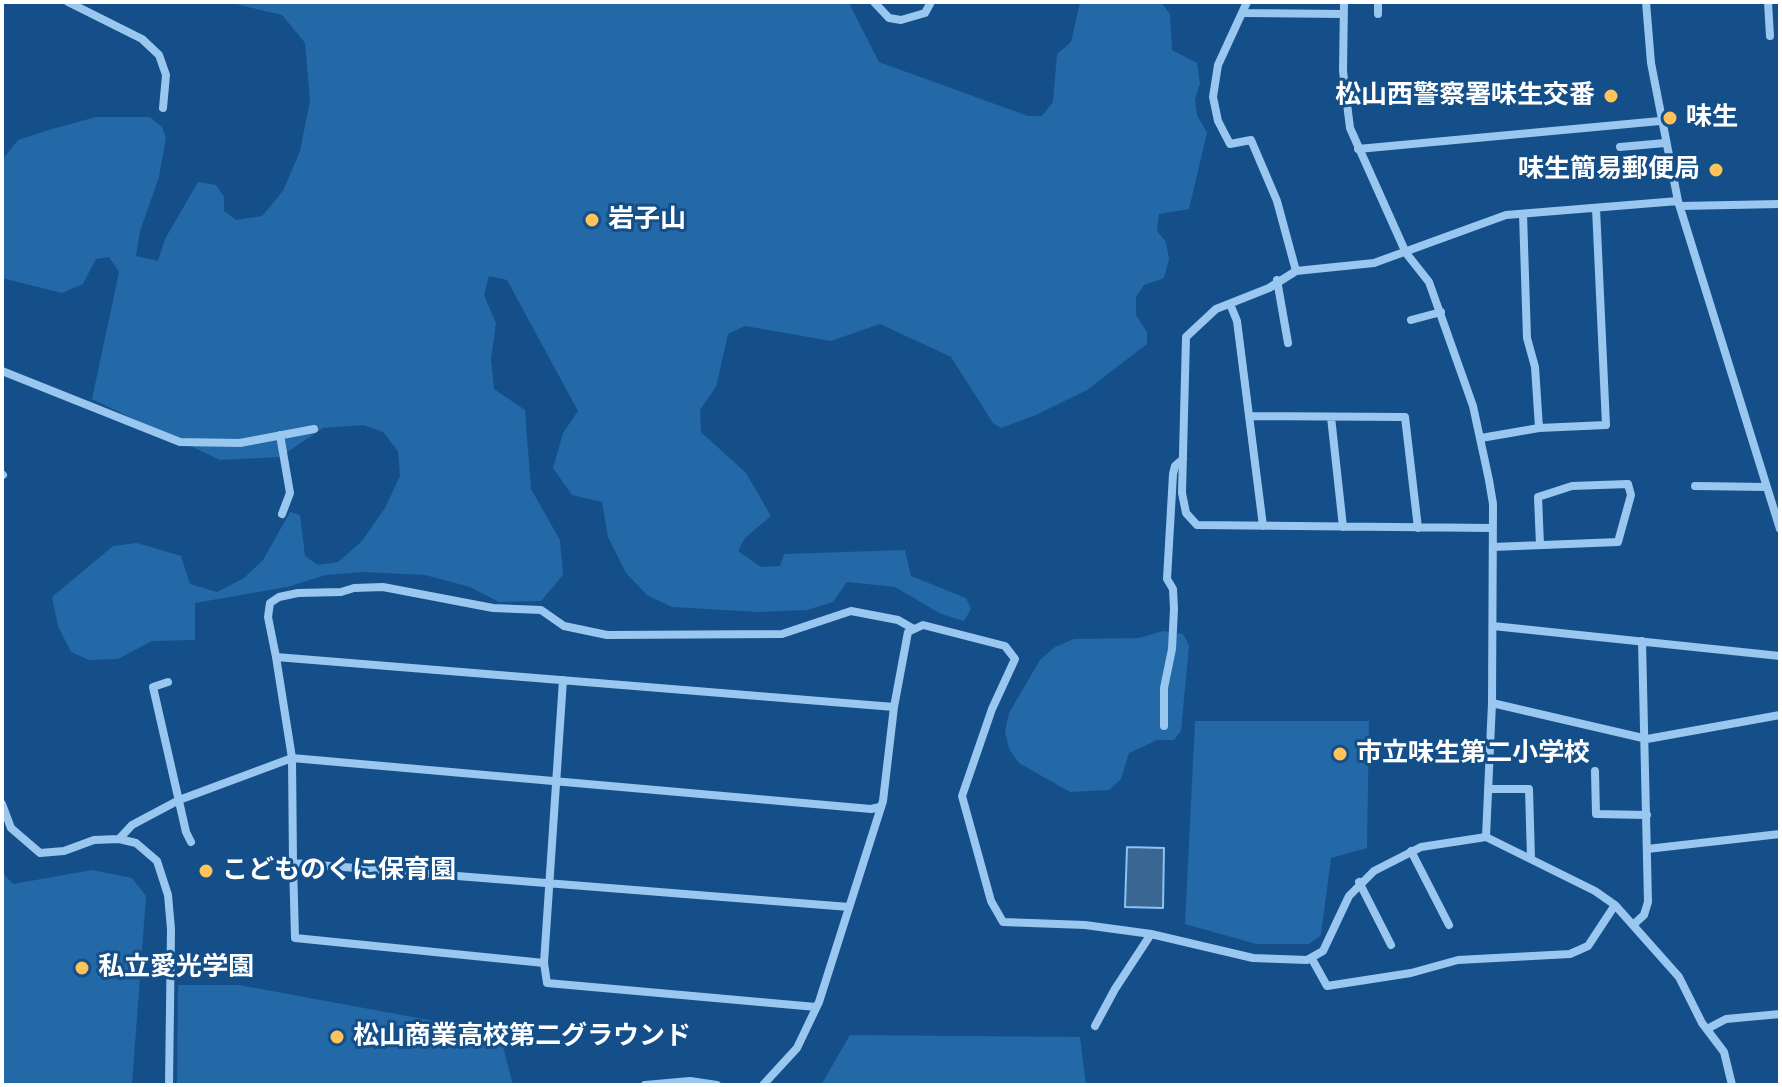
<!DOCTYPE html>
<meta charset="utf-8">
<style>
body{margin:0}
#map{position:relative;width:1782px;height:1087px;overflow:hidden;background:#144f89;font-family:Karla,sans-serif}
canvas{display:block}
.frame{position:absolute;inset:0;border:4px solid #fff;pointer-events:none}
</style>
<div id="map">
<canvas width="1782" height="1087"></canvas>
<div class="frame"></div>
</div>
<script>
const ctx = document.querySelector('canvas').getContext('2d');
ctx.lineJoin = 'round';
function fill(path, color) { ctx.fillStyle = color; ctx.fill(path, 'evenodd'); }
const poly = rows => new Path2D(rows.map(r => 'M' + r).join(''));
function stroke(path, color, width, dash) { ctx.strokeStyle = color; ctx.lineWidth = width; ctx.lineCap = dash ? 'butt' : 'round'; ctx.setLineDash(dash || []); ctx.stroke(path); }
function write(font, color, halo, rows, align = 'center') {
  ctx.font = font + ' Karla,"Noto Sans JP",sans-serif'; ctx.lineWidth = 6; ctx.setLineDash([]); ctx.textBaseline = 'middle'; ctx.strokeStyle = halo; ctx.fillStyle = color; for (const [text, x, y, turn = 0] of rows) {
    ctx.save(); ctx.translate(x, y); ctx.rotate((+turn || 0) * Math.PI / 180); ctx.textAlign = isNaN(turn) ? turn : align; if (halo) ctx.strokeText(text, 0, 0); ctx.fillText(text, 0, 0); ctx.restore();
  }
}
fill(poly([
 [227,2,842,2,849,3,879,62,1028,116,1042,116,1053,102,1057,54,1071,42,1080,2,1161,2,1170,14,1172,50,1197,63,1200,84,1195,99,1197,115,1207,133,1189,209,1159,214,1157,231,1166,242,1169,259,1164,278,1144,285,1136,297,1136,315,1147,332,1147,344,1087,390,1036,415,1001,428,993,423,951,357,880,324,831,341,745,326,728,334,716,387,700,410,701,432,746,473,771,516,745,538,738,551,761,567,780,566,784,554,905,550,911,576,966,598,971,609,964,621,941,614,895,587,847,582,833,602,807,610,758,612,672,607,647,595,626,573,608,537,602,502,572,495,553,468,563,433,578,411,507,280,489,276,484,295,496,323,491,359,494,389,525,410,531,489,560,540,563,575,541,601,499,602,470,587,425,575,364,572,326,575,287,587,195,603,195,640,152,641,118,659,89,660,71,652,58,626,52,597,113,546,137,543,181,556,190,584,217,592,244,578,263,560,290,512,300,515,305,556,318,565,338,562,362,541,385,508,400,476,398,451,383,432,363,425,323,428,280,457,220,460,92,399,119,272,109,257,96,259,83,284,62,293,2,278,2,160,18,140,52,129,96,117,150,117,162,127,166,138,159,177,140,231,136,256,158,261,165,239,198,182,216,185,224,197,224,211,236,220,262,216,283,191,300,151,310,101,305,43,282,15],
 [1163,631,1183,634,1189,646,1181,731,1174,740,1157,740,1129,753,1121,779,1109,790,1070,792,1019,763,1009,749,1005,731,1009,713,1040,660,1055,647,1074,639,1139,638],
 [1195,721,1369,721,1367,848,1331,858,1321,935,1309,944,1256,944,1185,924],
 [92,870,132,878,146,896,132,1085,2,1085,2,872,13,884],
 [178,985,239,985,489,1031,502,1043,513,1085,177,1085],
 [850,1035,1080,1037,1086,1085,821,1085]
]), '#2368a7');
const water = poly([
 [1127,847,1164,848,1163,908,1125,907,1127,847]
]);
fill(water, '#3a6791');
stroke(water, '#8cc3f3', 2);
stroke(poly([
 [68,2,142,39,159,55,166,75,163,108],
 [874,2,889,18,901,20,925,13,931,2],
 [1247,2,1218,65,1213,97,1218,121,1230,144,1251,140,1277,201,1296,271],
 [1344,2,1343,71,1350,128,1406,253,1429,282,1473,406,1489,480,1493,504,1492,703,1486,837],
 [1378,2,1378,14],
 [1646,2,1651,63,1678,201,1780,529],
 [1768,2,1770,36],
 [1245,13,1344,14],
 [1620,147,1665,143],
 [1358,149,1660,121],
 [1680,206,1780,204],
 [1523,214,1527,338,1535,367,1539,428],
 [1277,280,1288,343],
 [1230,304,1237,321,1263,526],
 [1411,320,1441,312],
 [2,371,180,442,240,443,314,429],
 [1249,416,1405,417,1418,528],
 [1331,417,1343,527],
 [280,435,290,493,282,514],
 [1481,438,1539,428,1606,425,1596,208],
 [2,474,3,475],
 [1695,486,1766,487],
 [1493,528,1197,525,1186,513,1182,493,1186,337,1216,309,1269,288,1296,271,1374,263,1506,215,1678,201],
 [1493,547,1618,542,1631,495,1628,484,1572,486,1538,497,1540,545],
 [1493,626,1780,656],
 [276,657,268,617,270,603,279,597,298,593,341,592,354,588,383,587,493,608,541,610,564,626,607,635,782,634,851,611,898,620,912,628],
 [563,680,544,963,547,983,816,1007],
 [168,682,153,687,186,832,191,842],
 [1492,703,1647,739,1780,715],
 [1164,726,1164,688,1172,649,1174,609,1173,589,1167,579,1173,474,1175,466,1183,459],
 [1595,771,1596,814,1647,815],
 [1488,789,1529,789,1531,859],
 [2,804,11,828,40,853,64,851,94,840,119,839,136,843,157,861,168,895,171,929,169,1085],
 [119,839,132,825,179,800,292,758,871,809,880,807],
 [1647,849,1780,834],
 [1411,851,1449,925],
 [293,863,295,938,544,963],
 [1359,882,1391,945],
 [849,907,293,863,292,758,276,657,894,707],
 [1633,925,1644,915,1648,902,1642,641],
 [1312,959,1327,986,1411,973,1458,960,1570,954,1588,946,1615,905],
 [1095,1026,1115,989,1151,934],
 [1707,1029,1726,1019,1780,1014],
 [645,1085,690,1081,717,1085],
 [763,1085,797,1048,819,1002,883,801,894,707,908,632,923,625,1005,646,1015,659,992,709,962,796,991,901,1003,922,1085,925,1151,934,1253,958,1307,960,1323,951,1349,896,1374,871,1421,847,1486,837,1595,891,1615,905,1679,977,1702,1023,1724,1052,1732,1085]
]), '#9ac7ef', 8);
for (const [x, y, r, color] of [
 [1611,96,8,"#ffc359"],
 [1670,118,8,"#ffc359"],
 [1716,170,8,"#ffc359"],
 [592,220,8,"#ffc359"],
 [1340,754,8,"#ffc359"],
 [206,871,8,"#ffc359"],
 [82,968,8,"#ffc359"],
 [337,1037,8,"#ffc359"]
]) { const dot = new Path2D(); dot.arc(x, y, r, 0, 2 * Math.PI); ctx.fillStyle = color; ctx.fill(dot); stroke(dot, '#144f89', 3); }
write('bold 26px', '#fff', '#144f89', [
 ["松山西警察署味生交番",1595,96,"right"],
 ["味生",1686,118],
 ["味生簡易郵便局",1700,170,"right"],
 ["岩子山",608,220],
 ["市立味生第二小学校",1356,754],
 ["こどものくに保育園",222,871],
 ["私立愛光学園",98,968],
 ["松山商業高校第二グラウンド",353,1037]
], 'left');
</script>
